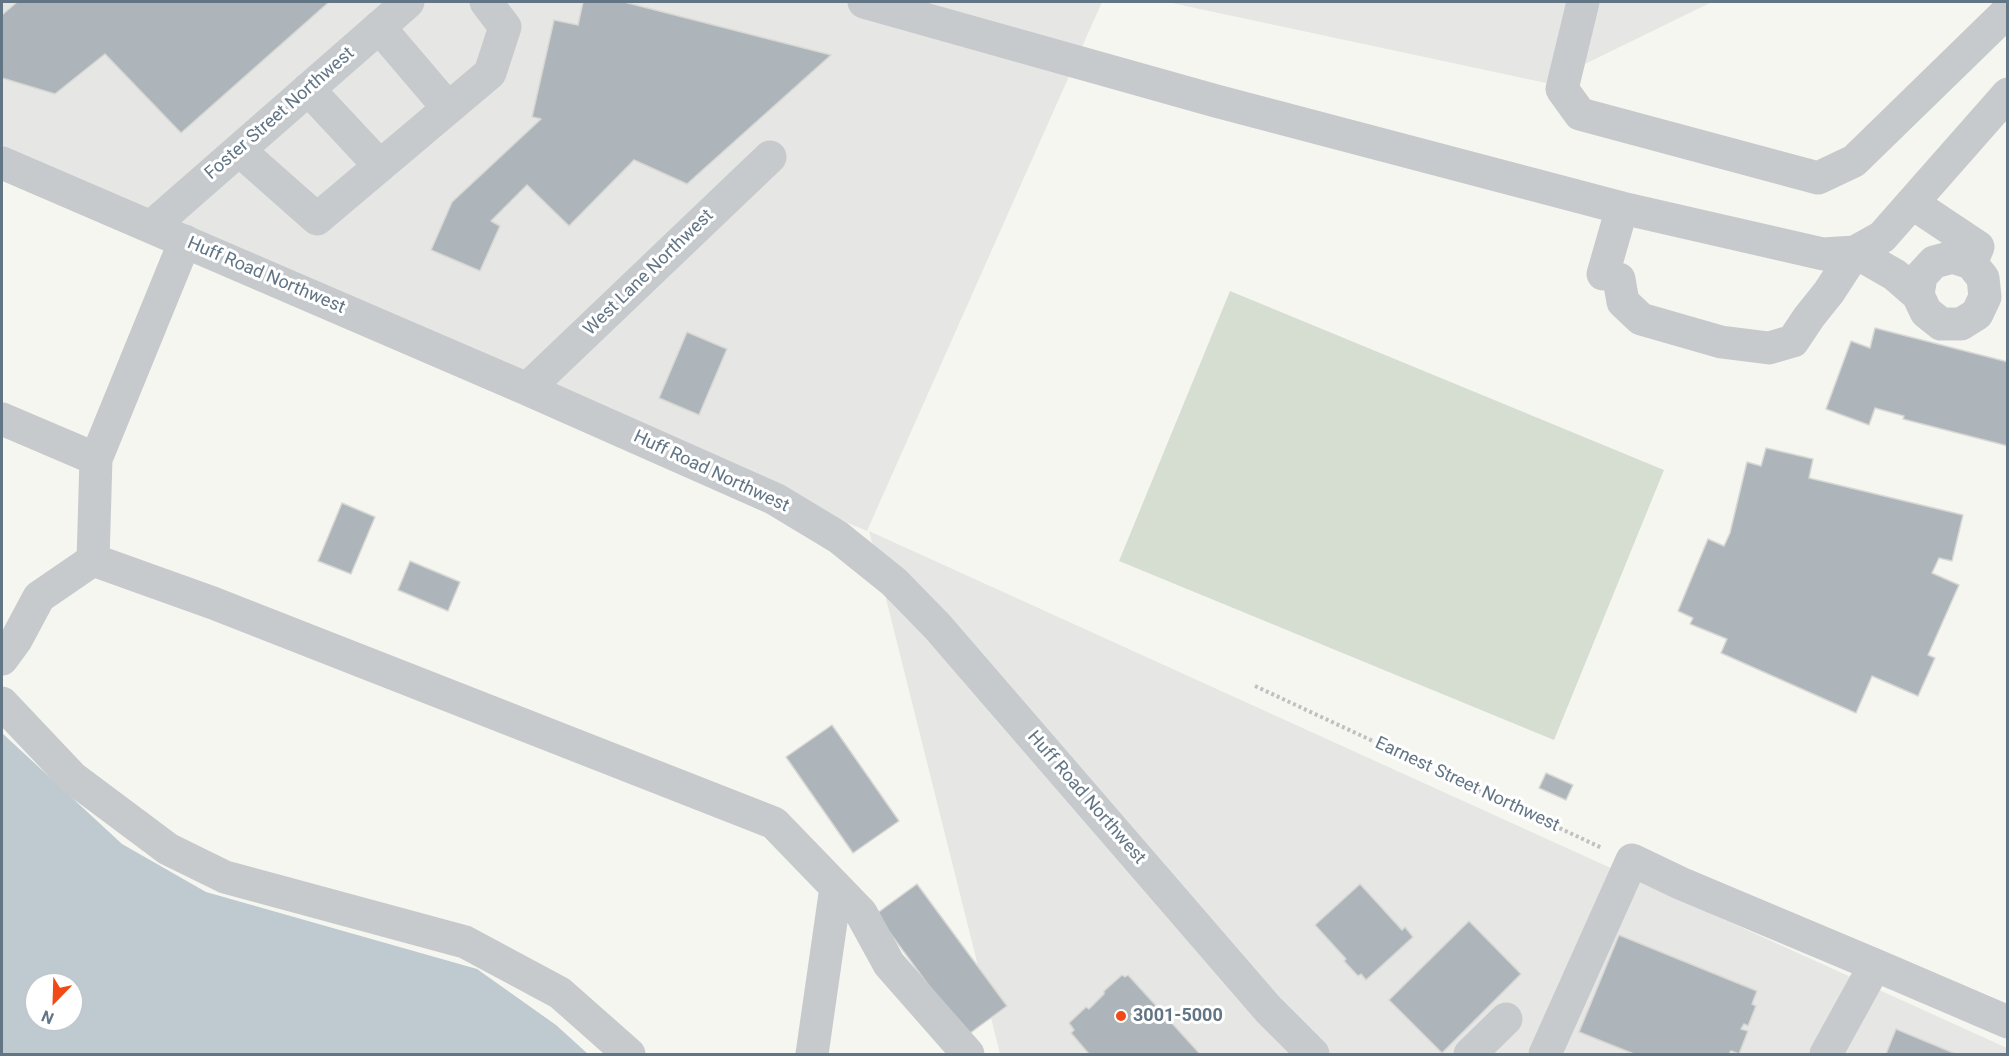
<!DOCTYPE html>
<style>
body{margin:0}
#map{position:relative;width:2009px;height:1056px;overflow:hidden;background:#f6f6f1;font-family:Roboto,sans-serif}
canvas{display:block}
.frame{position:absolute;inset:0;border:3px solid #627585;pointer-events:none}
.north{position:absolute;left:24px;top:972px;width:60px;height:60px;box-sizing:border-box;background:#fff;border:2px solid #c0c8ce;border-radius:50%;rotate:203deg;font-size:16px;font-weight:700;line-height:24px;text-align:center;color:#627585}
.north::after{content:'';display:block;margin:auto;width:21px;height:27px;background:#f14a16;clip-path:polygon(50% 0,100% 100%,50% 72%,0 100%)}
</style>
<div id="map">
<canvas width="2009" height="1056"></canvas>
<div class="frame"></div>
<div class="north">N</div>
</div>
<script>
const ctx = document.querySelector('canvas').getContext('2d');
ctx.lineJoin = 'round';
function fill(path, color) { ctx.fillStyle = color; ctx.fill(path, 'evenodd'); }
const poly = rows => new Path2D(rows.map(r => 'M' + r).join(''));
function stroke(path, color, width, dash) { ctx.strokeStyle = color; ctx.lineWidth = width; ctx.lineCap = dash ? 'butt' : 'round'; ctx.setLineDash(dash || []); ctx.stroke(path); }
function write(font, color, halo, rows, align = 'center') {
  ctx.font = font + ' Roboto,sans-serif'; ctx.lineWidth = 6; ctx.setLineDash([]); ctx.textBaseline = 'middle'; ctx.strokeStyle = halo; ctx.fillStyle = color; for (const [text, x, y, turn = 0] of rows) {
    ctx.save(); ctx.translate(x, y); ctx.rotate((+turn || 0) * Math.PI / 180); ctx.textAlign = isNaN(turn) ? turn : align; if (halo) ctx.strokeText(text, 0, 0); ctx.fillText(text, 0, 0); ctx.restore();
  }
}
fill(poly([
 [2,2,1102,2,867,531,2,162],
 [1167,2,1712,2,1546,83],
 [869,531,2007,1048,2007,1054,1000,1054]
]), '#e6e7e5');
fill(poly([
 [1230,291,1664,470,1554,740,1119,561]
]), '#d6ded2');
fill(poly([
 [2,733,122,844,206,892,477,969,556,1025,588,1054,2,1054],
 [36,984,72,984,72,1020,36,1020]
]), '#becacf');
const building = poly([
 [17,2,329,2,181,133,105,54,55,94,2,78,2,15,17,2],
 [583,2,624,2,831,55,687,184,634,160,569,226,527,185,491,221,500,226,480,271,431,250,452,202,541,119,532,117,554,20,578,25,583,2],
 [1875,328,2008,362,2008,446,1903,419,1904,416,1875,408,1869,425,1826,409,1851,341,1870,348,1875,328],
 [687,332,727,349,699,415,659,398,687,332],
 [1766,448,1813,459,1809,478,1963,515,1952,561,1939,558,1932,573,1959,585,1928,655,1935,658,1918,696,1872,676,1856,713,1721,653,1727,639,1690,624,1693,618,1678,611,1708,539,1724,546,1730,533,1747,462,1761,466,1766,448],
 [342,503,375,517,351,574,318,561,342,503],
 [410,561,460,582,448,611,398,590,410,561],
 [832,725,899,821,853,853,786,757,832,725],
 [1546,773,1573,785,1566,800,1539,788,1546,773],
 [917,884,1007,1006,966,1036,876,914,917,884],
 [1360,884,1402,930,1405,927,1413,937,1366,980,1361,974,1358,976,1344,961,1346,959,1315,925,1360,884],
 [1469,921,1521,974,1442,1053,1389,1000,1469,921],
 [1619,935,1757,991,1752,1004,1756,1006,1748,1026,1744,1024,1741,1029,1748,1031,1739,1054,1731,1051,1729,1054,1634,1054,1579,1032,1619,935],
 [1122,975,1125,977,1128,975,1200,1054,1089,1054,1071,1033,1074,1030,1069,1023,1086,1007,1089,1009,1104,994,1104,991,1122,975],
 [1896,1029,1956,1054,1886,1054,1896,1029]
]);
fill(building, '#adb5ba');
stroke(building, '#d7d7d4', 1.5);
stroke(poly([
 [1255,686,1602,848]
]), '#bec0c2', 4, [3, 3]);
stroke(poly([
 [864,2,1216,101,1622,208,1823,254,1855,252,1882,237,2008,94],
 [1583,2,1562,89,1580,114,1818,178,1854,161,2008,11],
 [379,27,448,108],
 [308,89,380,166],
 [239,150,317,219,490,73,505,27,486,2],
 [2,163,527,389,775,499,838,537,894,582,937,626,1268,1009,1313,1054],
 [1912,203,1978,247,1971,263],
 [151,227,408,2],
 [1855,252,1895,275,1918,295,1926,312,1941,324,1961,324,1977,314,1985,297,1983,278,1971,263,1953,257,1934,262,1921,276,1918,295],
 [1603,274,1622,208],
 [1619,279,1623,302,1641,319,1721,342,1769,348,1793,341,1809,317,1829,292,1855,252],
 [527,389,770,157],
 [2,419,96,459,185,241],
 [96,459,93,560,213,603,774,823,861,913,889,964,968,1054],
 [2,659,16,640,39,597,93,560],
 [2,703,73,778,168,849,225,877,465,942,560,993,629,1054],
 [1875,965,2008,1022],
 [812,1054,836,887],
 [1470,1054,1506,1019],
 [1545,1054,1632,860,1680,883,1875,965,1826,1054]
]), '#c7cacd', 33);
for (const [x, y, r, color] of [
 [1121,1016,6,"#f14a16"]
]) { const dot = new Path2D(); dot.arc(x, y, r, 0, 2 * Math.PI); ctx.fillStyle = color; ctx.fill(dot); stroke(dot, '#fff', 2); }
write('18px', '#627585', '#fff', [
 ["Foster Street Northwest",280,114,-41],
 ["West Lane Northwest",649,273,-44],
 ["Huff Road Northwest",266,276,23],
 ["Huff Road Northwest",711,472,25],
 ["Earnest Street Northwest",1467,785,25],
 ["Huff Road Northwest",1086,798,49]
]);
write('bold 18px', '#627585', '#fff', [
 ["3001-5000",1133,1016]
], 'left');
</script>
